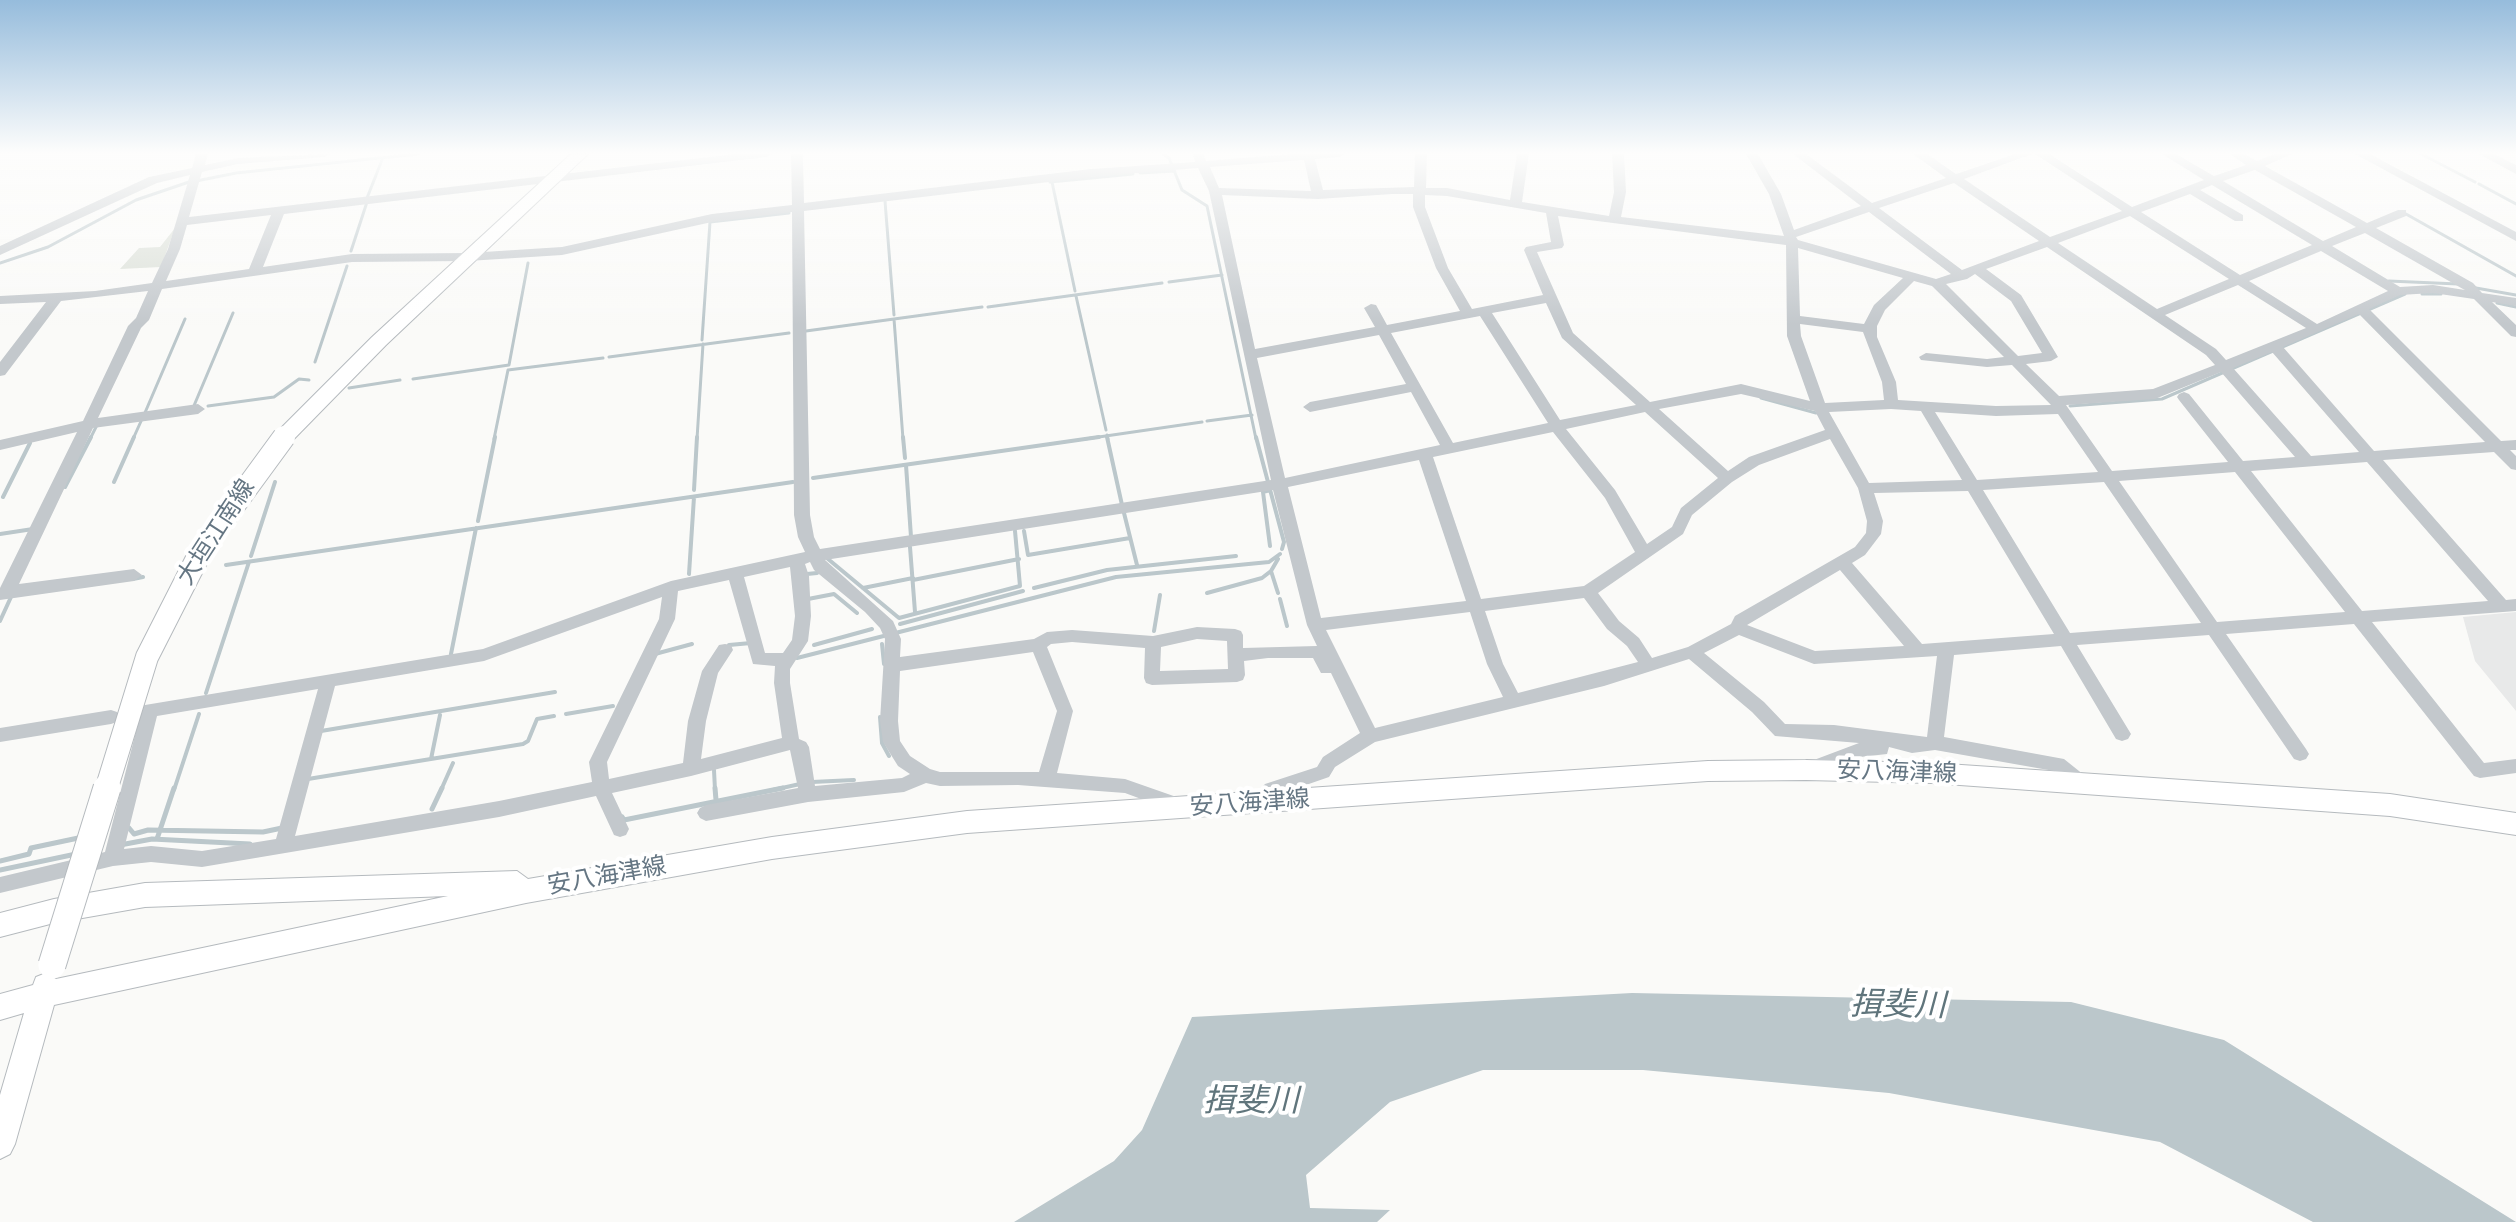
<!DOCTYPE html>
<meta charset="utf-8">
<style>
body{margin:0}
canvas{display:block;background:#fafaf8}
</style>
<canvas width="2516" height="1222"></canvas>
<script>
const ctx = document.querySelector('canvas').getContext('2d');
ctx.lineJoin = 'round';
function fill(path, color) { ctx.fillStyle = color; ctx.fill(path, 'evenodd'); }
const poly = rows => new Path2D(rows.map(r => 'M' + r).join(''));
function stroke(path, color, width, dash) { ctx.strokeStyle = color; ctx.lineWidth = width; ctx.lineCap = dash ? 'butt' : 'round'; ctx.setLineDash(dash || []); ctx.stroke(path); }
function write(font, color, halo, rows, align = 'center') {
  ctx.font = font + ' Poppins,"Noto Sans JP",sans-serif'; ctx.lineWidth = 8; ctx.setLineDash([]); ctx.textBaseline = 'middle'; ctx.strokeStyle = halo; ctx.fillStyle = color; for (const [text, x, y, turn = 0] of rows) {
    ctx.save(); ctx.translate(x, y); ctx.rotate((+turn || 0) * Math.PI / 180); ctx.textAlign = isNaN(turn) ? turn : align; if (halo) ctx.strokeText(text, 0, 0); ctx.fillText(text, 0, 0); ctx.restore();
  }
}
fill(poly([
 [2516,612,2516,711,2475,661,2463,617]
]), '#e8e9e9');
fill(poly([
 [175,228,161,267,120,269,139,248,160,247]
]), '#dadfd7');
fill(poly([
 [1632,993,2071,1002,2224,1040,2516,1222,2313,1222,2160,1142,1889,1093,1643,1070,1483,1070,1390,1102,1306,1175,1310,1208,1390,1210,1377,1222,1014,1222,1114,1161,1142,1130,1192,1017]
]), '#bbc7cb');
stroke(poly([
 [1163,154,1169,158,1182,190,1207,206,1256,439],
 [2421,154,2475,182],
 [1140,173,1175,171],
 [196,181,236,173,418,154],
 [1050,182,1133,174],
 [1052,182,1075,291],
 [2479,184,2516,204],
 [367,198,382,160],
 [885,201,894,315],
 [2406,214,2516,276],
 [351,251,367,202],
 [0,263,48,247,136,200,189,182],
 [2389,281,2458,284],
 [1169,282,1222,275],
 [2476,288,2516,295],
 [2422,294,2441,294],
 [1076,296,1106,430],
 [2497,303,2516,307],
 [988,307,1162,283],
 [894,319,903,439],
 [806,331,982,307],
 [702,340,710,222,789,213],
 [609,357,789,333],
 [315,362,347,266],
 [413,379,509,365,528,263],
 [349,388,400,380],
 [1761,398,1816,413],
 [208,406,274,397,299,379,309,380],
 [2070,406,2162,399,2405,294],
 [193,408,233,313],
 [144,415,185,319],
 [1207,421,1252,415],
 [1107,435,1108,439],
 [90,439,97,425],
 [133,439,142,419],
 [494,439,508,370,603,358],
 [697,439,703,344],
 [1085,439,1202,422]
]), '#bbc7cb', 3);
stroke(poly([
 [903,437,905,458],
 [1107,437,1122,505],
 [1256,437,1284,542,1282,549],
 [906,465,911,537],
 [813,478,1099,437],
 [114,482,134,437],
 [65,487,91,437],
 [694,490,697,437],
 [1270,490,1263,492,1270,546],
 [3,497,30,443],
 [1124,513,1137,565],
 [478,521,495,437],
 [1024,531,1028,555,1130,538],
 [0,534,33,529],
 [910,547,915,612],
 [251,556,275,482],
 [828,559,899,618,1020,586,1015,531],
 [1278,559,1271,571,1278,593],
 [226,565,793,482],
 [689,574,694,497],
 [807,578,807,574,817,573],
 [133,579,143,577],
 [913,580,1019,559],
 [863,588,913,578],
 [1034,588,1107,570,1236,556],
 [1207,593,1262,578,1271,571],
 [808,599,834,594,857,613],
 [1280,599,1287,626],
 [0,621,11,597],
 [900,624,1023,591],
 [1154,631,1160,595],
 [882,644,884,664],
 [729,645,751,643],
 [814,645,872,629],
 [451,654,476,528],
 [655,654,692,644],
 [797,658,1116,577,1269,562,1280,554],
 [206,693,249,562],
 [566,714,613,706],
 [880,717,882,743,889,756],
 [321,731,555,692],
 [431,759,440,715],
 [714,770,715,790],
 [308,779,523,744,528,741,537,719,554,716],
 [812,782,854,780],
 [174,790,199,714],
 [441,790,453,763],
 [773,790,800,784]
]), '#bbc7cb', 4);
stroke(poly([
 [715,788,716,800],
 [432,809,442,788],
 [622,817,624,820,783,788],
 [129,828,134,834,148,830,263,832,282,828],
 [157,839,174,788],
 [120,845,152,839,250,844],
 [0,861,29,854,31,848,83,837],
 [0,870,76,854]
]), '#bbc7cb', 5);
const major = poly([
 [571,154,588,154,386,345,291,442,277,442,274,437,277,432,372,337,571,154],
 [1806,760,1932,763,2390,794,2516,813,2516,835,2390,816,1932,783,1806,780,1708,781,967,833,772,859,526,903,54,1005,15,1144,10,1154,0,1159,0,1095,24,1013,0,1020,0,994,33,985,36,977,46,973,56,979,448,896,145,907,54,923,0,937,0,913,54,899,145,883,517,871,528,879,772,837,967,811,1708,761,1806,760]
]);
stroke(major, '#b5babe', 2);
fill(poly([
 [196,154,208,154,205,165,238,158,330,154,324,157,238,164,202,172,189,217,736,154,772,154,766,157,284,214,263,267,352,254,468,253,562,247,712,214,792,205,791,154,803,154,804,203,1091,169,1195,162,1193,154,1203,154,1206,161,1294,154,1345,154,1339,157,1315,159,1323,190,1414,187,1415,154,1427,154,1426,188,1447,188,1510,200,1517,154,1529,154,1522,202,1609,216,1614,192,1612,154,1624,154,1626,192,1621,217,1784,236,1769,194,1746,154,1758,154,1781,194,1794,230,1861,206,1793,154,1806,154,1872,203,1946,178,1913,154,1927,154,1956,174,2015,154,2032,154,1964,179,2050,237,2122,211,2035,154,2049,154,2132,207,2204,180,2162,154,2176,154,2214,176,2246,165,2230,154,2244,154,2257,161,2275,154,2292,154,2265,166,2367,223,2398,210,2406,210,2406,216,2376,228,2473,283,2482,293,2516,298,2516,306,2492,302,2516,325,2516,337,2511,336,2474,299,2433,293,2400,295,2369,309,2501,441,2516,440,2516,450,2510,450,2516,456,2516,470,2511,469,2494,452,2383,460,2506,600,2516,599,2516,611,2372,622,2484,763,2516,759,2516,773,2480,778,2474,776,2354,624,2226,634,2306,749,2309,754,2306,759,2300,761,2294,759,2209,635,2077,645,2131,734,2128,739,2122,741,2116,739,2061,646,1954,655,1944,737,2064,759,2089,779,2092,784,2089,789,2083,791,2054,771,1935,750,1912,753,1889,747,1887,754,1860,757,1812,775,1806,773,1803,768,1806,763,1859,743,1775,736,1752,712,1689,659,1604,686,1375,742,1335,767,1329,777,1277,795,1262,809,1256,812,1250,809,1247,804,1265,784,1317,767,1323,757,1360,733,1331,673,1321,673,1313,658,1268,658,1244,661,1245,675,1243,680,1237,682,1152,685,1146,683,1144,678,1145,648,1072,642,1051,644,1047,647,1073,711,1057,773,1125,779,1185,800,1188,805,1185,810,1179,813,1125,793,1018,785,940,786,926,783,904,792,808,802,706,821,700,818,697,813,700,808,706,805,798,788,790,750,691,776,612,793,629,829,626,835,620,837,614,835,596,796,499,817,202,867,151,862,113,866,0,893,0,877,105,852,140,716,137,711,139,706,483,649,671,581,805,552,798,537,794,515,792,212,712,222,562,255,468,261,352,262,162,289,149,320,141,328,98,418,198,404,205,409,198,414,93,428,19,584,134,569,142,575,134,581,0,600,0,588,77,432,0,450,0,440,83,421,128,326,136,318,148,291,61,301,5,375,0,376,0,362,46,302,0,304,0,296,95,291,152,283,168,249,190,175,157,183,0,255,0,246,149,177,192,168,196,154],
 [1304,160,1311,191,1219,188,1210,167,1304,160],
 [1198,168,1209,191,1271,480,820,549,814,537,810,515,804,211,1091,177,1198,168],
 [2255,170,2356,227,2323,241,2223,181,2255,170],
 [1954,183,2039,241,1962,270,1879,208,1954,183],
 [2212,185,2312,245,2240,275,2141,212,2190,194,2235,221,2243,221,2243,215,2200,190,2212,185],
 [1392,194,1413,194,1413,207,1436,268,1460,311,1387,325,1376,305,1371,304,1364,308,1375,327,1255,349,1222,195,1318,199,1392,194],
 [1425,195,1447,196,1546,213,1551,242,1526,247,1524,250,1543,295,1472,309,1448,268,1425,207,1425,195],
 [1869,212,1951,274,1936,279,1798,240,1796,237,1869,212],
 [271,215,249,269,166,281,180,249,187,225,271,215],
 [1558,216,1786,245,1787,336,1810,401,1741,384,1650,402,1573,333,1537,252,1562,248,1564,245,1558,216],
 [2130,216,2229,279,2157,309,2058,243,2130,216],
 [2365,233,2463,289,2465,290,2433,285,2400,287,2332,246,2365,233],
 [2047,247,2206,355,2215,365,2153,389,2059,396,2026,364,2051,361,2058,357,2021,295,1986,269,2047,247],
 [1798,248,1903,278,1874,305,1864,324,1800,316,1798,248],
 [2321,251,2388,291,2317,324,2249,281,2321,251],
 [1975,274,2011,301,2042,353,2018,356,1946,284,1967,279,1975,274],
 [1914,281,1932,286,2004,357,1987,359,1926,353,1919,357,1921,360,1987,367,2012,365,2051,405,1996,406,1898,400,1896,382,1877,337,1877,326,1885,310,1914,281],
 [2238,285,2306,328,2226,360,2216,349,2165,315,2238,285],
 [1546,303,1562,338,1636,405,1560,420,1492,313,1546,303],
 [2359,314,2485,442,2374,451,2283,347,2359,314],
 [1480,316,1548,423,1453,443,1391,333,1480,316],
 [1800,324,1863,332,1882,382,1884,400,1825,403,1801,336,1800,324],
 [1379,335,1406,384,1310,402,1303,407,1310,412,1411,392,1440,445,1285,478,1257,358,1379,335],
 [2272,352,2359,452,2311,456,2233,368,2272,352],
 [2221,372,2295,457,2243,461,2189,394,2184,392,2179,394,2177,397,2179,400,2228,462,2112,471,2066,405,2155,399,2221,372],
 [1741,394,1815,411,1825,430,1749,457,1728,471,1659,409,1741,394],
 [1891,409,1921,411,1962,480,1869,483,1829,412,1891,409],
 [1645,412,1718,478,1681,508,1672,527,1647,544,1615,490,1566,429,1645,412],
 [1935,412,1996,416,2058,414,2098,472,1977,480,1935,412],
 [1553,432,1605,498,1635,552,1584,586,1481,599,1433,457,1553,432],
 [1830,439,1858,488,1867,521,1866,533,1855,547,1735,616,1731,624,1688,647,1652,658,1639,638,1619,621,1598,593,1683,534,1692,515,1732,482,1759,465,1830,439],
 [1419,460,1466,601,1321,618,1288,487,1419,460],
 [2367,462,2488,601,2362,611,2251,471,2367,462],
 [2235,472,2345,612,2217,622,2119,481,2235,472],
 [2104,482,2201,623,2070,633,1983,490,2104,482],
 [1273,490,1307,625,1317,646,1243,648,1243,635,1241,631,1235,629,1197,627,1153,636,1072,630,1047,632,1034,639,900,657,901,639,893,621,825,560,1273,490],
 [1968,491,2054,634,1922,644,1852,563,1865,555,1881,534,1883,521,1874,493,1968,491],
 [810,562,814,570,865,612,880,628,885,639,880,721,883,742,898,766,910,774,902,778,815,786,809,747,806,742,799,739,790,683,790,669,808,641,811,616,809,576,805,564,810,562],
 [790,567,795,616,792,640,783,653,765,653,744,577,790,567],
 [1840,570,1904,646,1815,651,1747,625,1840,570],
 [729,580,753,664,775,666,774,683,782,738,701,759,706,721,718,673,733,650,731,645,725,644,719,645,702,671,688,721,683,763,609,779,607,762,675,619,678,591,729,580],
 [662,597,659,619,589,762,592,782,499,801,295,836,335,686,484,661,662,597],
 [1584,598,1607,629,1627,646,1638,662,1518,693,1503,664,1485,611,1584,598],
 [1470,612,1487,664,1503,697,1375,728,1326,630,1470,612],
 [1739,635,1814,664,1937,656,1927,737,1834,725,1785,724,1764,702,1704,653,1739,635],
 [1197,639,1227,641,1228,669,1160,671,1161,647,1197,639],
 [1033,652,1057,711,1039,772,940,772,930,769,910,756,900,741,898,721,900,671,1033,652],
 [318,689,276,839,202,851,151,846,124,849,157,716,318,689],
 [2355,154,2370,154,2516,232,2516,241,2355,154],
 [2479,154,2494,154,2516,165,2516,174,2479,154],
 [111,710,117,712,120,717,117,722,111,724,0,742,0,728,111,710]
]), '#c3c8cc');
fill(major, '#fff');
const majorBridgeFar1 = poly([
 [106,790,147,657,202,549,284,437]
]);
const majorBridge = poly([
 [52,965,107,788]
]);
stroke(majorBridgeFar1, '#b5babe', 24, []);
stroke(majorBridge, '#b5babe', 29, []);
stroke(majorBridgeFar1, '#fff', 22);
stroke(majorBridge, '#fff', 27);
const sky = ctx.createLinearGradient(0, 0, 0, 325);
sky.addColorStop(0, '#96bcdc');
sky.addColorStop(0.47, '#fdfdfc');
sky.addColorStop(1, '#fdfdfc00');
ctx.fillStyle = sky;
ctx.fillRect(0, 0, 2516, 325);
write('24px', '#657683', '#fff', [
 ["大垣江南線",217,533,-57],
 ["安八海津線",1897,773,2],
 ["安八海津線",1250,804,-4],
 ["安八海津線",607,877,-10]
]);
write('italic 32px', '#60757c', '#fff', [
 ["揖斐川",1898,1007,1],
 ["揖斐川",1251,1103]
]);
</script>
